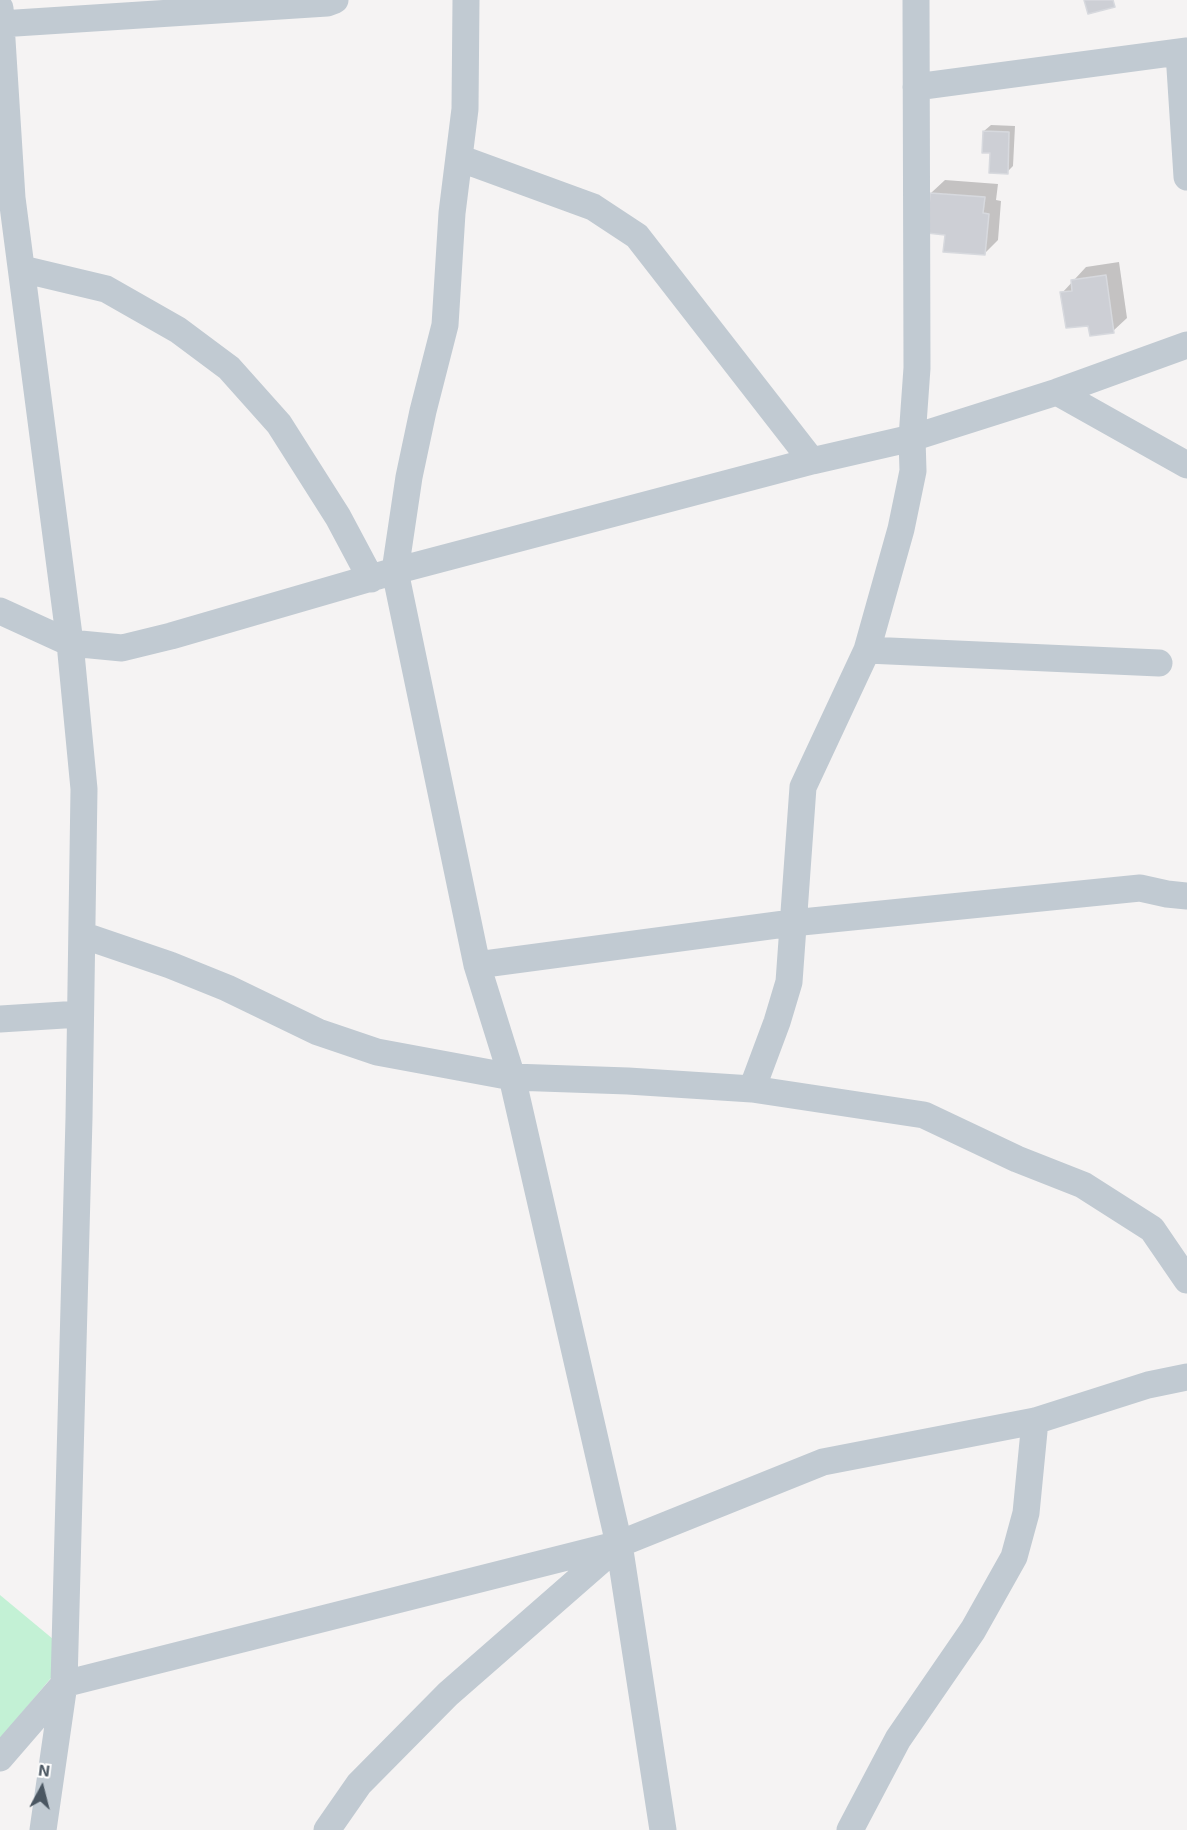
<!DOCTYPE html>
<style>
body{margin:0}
#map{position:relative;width:1187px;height:1830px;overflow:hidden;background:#f5f3f3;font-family:"Exo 2",sans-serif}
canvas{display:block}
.north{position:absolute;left:12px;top:1758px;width:60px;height:60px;-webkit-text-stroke:4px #fff;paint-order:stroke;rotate:7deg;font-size:16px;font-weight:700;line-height:24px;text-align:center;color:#4a5661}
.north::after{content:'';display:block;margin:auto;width:21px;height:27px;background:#4a5661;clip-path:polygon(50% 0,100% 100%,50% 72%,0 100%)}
</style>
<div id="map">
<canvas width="1187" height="1830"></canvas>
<div class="north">N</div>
</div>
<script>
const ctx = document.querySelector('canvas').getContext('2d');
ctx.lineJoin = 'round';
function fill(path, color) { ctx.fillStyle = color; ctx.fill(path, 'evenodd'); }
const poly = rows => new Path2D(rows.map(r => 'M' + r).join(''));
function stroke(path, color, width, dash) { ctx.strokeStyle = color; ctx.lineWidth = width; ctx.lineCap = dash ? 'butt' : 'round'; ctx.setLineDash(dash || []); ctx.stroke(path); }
fill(poly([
 [0,1595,71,1654,0,1739]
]), '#c3f1d5');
fill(poly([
 [991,125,1015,126,1013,166,1007,172,991,152,984,131],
 [945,180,998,184,996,200,1001,201,998,240,985,253,946,234,931,193],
 [1119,262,1127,318,1113,331,1090,324,1062,293,1086,267]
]), '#0003');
const building = poly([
 [1084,0,1113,0,1115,7,1088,14,1084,0],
 [983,131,1009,132,1008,174,989,173,990,153,982,153,983,131],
 [930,193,985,197,983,213,989,214,985,255,943,252,945,235,927,233,930,193],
 [1106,275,1114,333,1090,336,1088,326,1066,328,1060,292,1072,291,1071,280,1106,275]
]);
fill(building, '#cdcfd5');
stroke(building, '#d7d9de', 1.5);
stroke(poly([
 [466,0,465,109,452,213,445,325,423,411,409,477,395,571,477,965,512,1077,619,1544,663,1830],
 [0,8,12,198,70,643,84,789,79,1118,64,1684,43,1830],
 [0,24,327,3,335,0],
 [1179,53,1187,177],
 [916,87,1187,51],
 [459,158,593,207,637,236,812,461],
 [22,269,106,289,178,330,229,368,279,424,338,517,371,579],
 [1057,392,1187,465],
 [0,611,70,643,122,648,171,636,395,571,812,461,912,438,1057,392,1187,345],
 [867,650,1159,663],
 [82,935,170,965,227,988,318,1032,377,1052,512,1077,628,1081,752,1089,924,1115,1017,1159,1083,1185,1152,1229,1187,1280],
 [477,965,792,923,1140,888,1167,894,1187,896],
 [0,1019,80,1014],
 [752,1089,777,1022,789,982,803,787,867,650,901,529,913,471,912,438,917,368,916,0],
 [0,1758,64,1684,619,1544,823,1462,1035,1421,1148,1385,1187,1377],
 [327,1830,359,1784,448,1694,615,1548],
 [850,1830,898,1739,973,1630,1014,1557,1026,1513,1035,1421]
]), '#c1cad2', 27);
</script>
